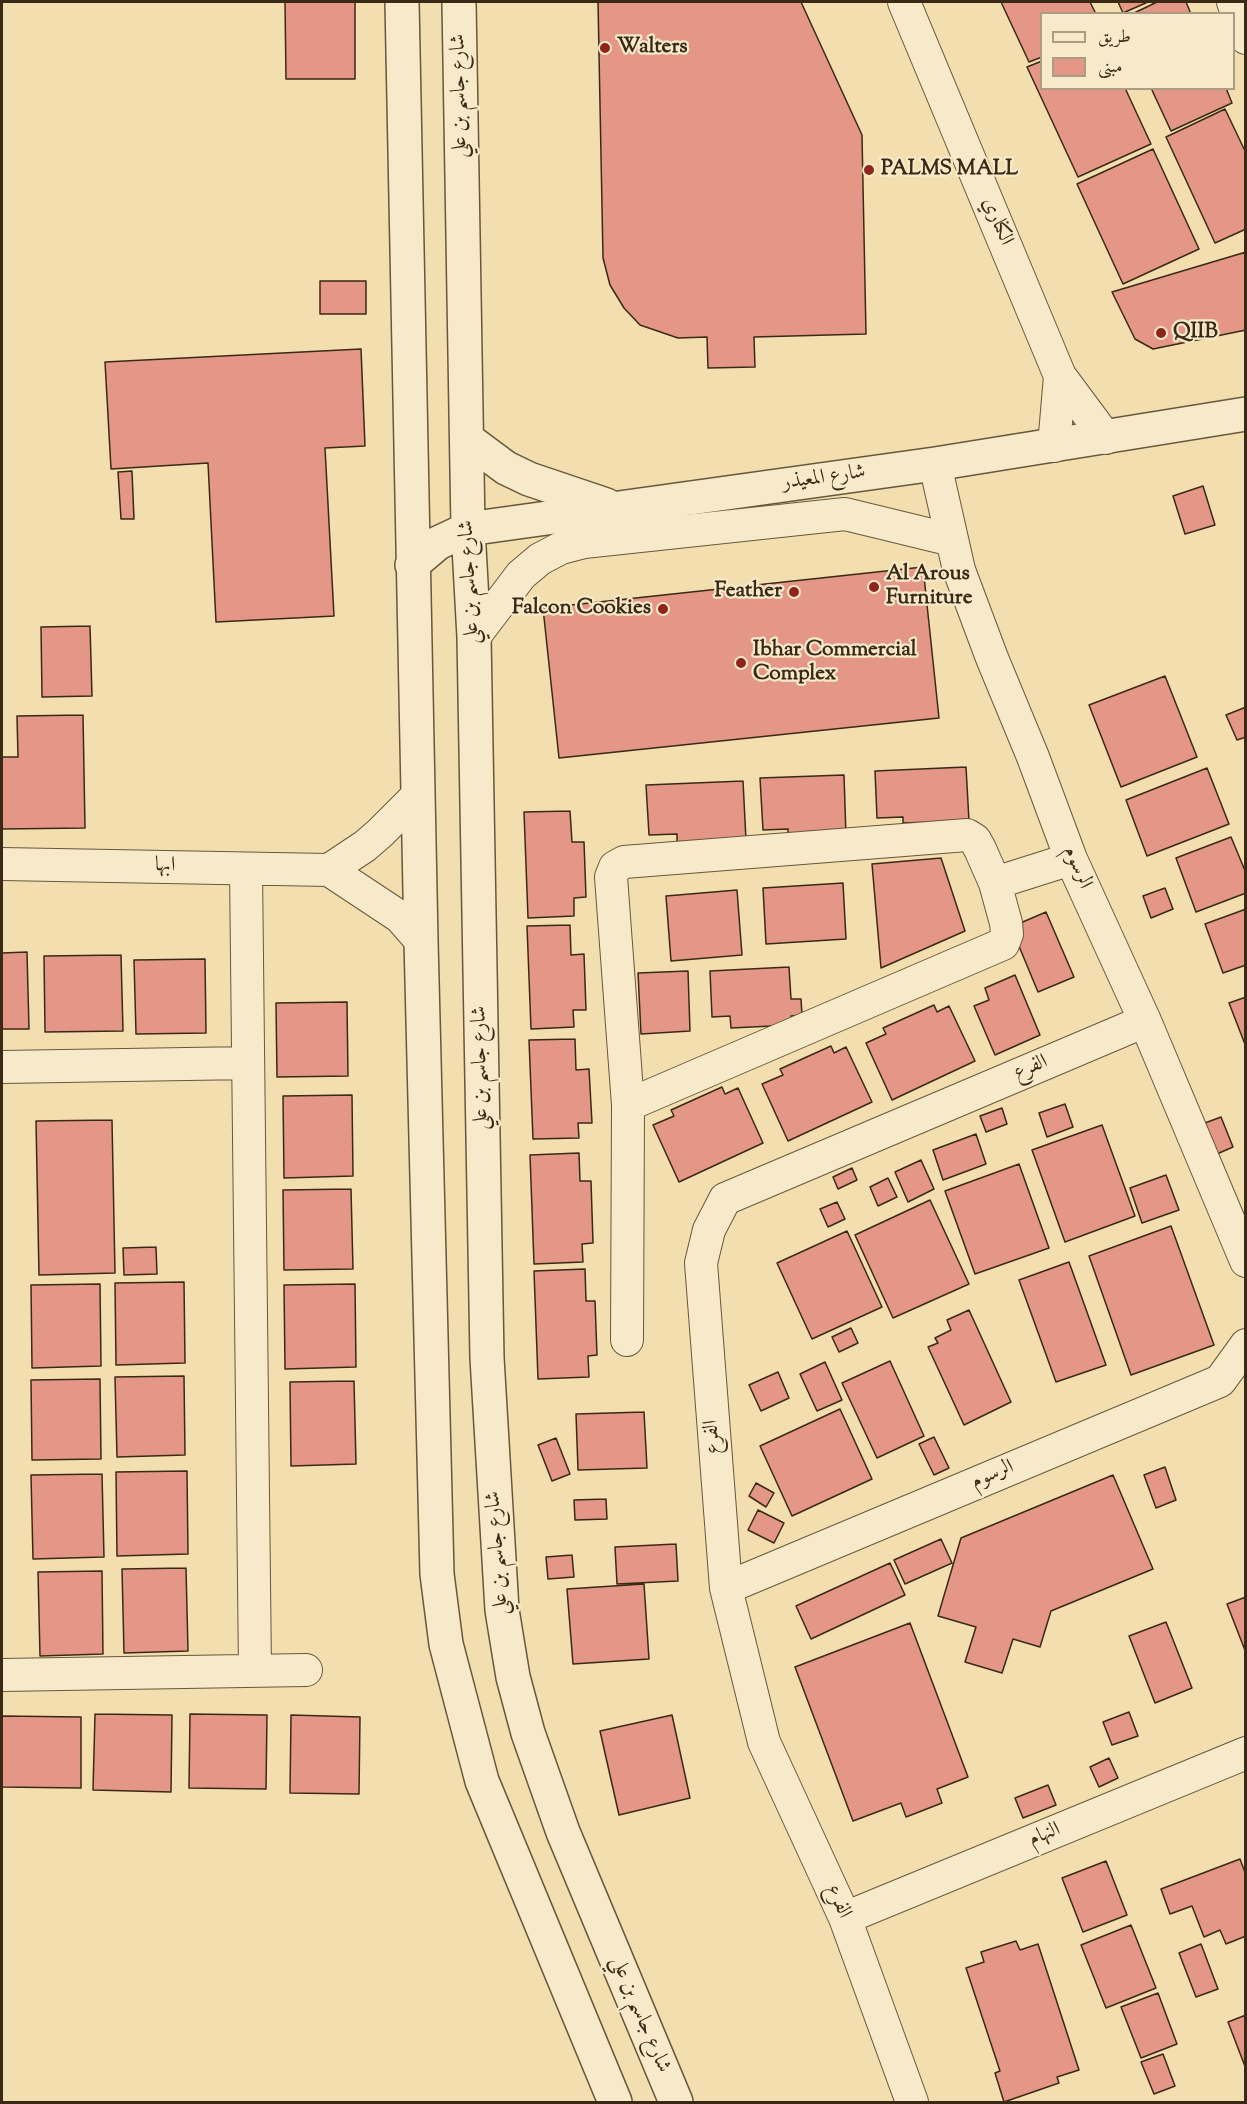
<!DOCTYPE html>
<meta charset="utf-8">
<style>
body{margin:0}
#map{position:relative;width:1247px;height:2104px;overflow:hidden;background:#f2deae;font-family:"Sorts Mill Goudy",Amiri,serif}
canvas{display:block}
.frame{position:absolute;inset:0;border:3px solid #3a2a15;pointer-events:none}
.legend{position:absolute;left:1040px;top:12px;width:195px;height:78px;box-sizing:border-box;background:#f7eaca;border:2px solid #ab9d82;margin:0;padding:8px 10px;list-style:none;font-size:18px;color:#3a2a15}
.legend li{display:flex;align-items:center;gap:12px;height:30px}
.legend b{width:30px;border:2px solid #ab9d82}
</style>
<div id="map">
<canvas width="1247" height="2104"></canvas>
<div class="frame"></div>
<ul class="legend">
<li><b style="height:8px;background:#f7eaca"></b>طريق</li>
<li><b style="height:16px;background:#e49687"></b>مبنى</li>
</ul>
</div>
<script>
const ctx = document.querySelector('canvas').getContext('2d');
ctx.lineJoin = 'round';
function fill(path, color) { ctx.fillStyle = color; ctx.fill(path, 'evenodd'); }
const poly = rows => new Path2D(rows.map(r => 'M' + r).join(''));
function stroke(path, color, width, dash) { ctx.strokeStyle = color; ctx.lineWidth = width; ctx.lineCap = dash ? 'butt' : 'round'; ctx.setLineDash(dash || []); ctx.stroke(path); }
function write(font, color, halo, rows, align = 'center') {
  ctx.font = font + ' "Sorts Mill Goudy",Amiri,serif'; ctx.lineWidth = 4.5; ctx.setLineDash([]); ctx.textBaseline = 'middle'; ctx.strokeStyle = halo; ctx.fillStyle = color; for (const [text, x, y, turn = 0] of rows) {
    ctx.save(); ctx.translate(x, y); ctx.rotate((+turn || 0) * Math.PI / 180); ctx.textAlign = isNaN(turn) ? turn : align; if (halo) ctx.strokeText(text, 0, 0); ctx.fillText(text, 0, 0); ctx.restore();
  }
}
const building = poly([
 [285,2,355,2,355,79,286,79,285,2],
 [598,2,801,2,862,135,866,334,754,337,755,367,708,368,707,337,678,338,640,325,624,308,610,285,603,258,598,2],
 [1001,2,1090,2,1096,14,1042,14,1042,57,1029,62,1001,2],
 [1118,2,1148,2,1123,13,1118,2],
 [1157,2,1186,2,1191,14,1132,14,1157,2],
 [1042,61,1042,88,1125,88,1151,144,1078,177,1027,67,1042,61],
 [1151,88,1226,88,1232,103,1171,131,1151,88],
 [1225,109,1246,153,1246,229,1215,243,1166,137,1225,109],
 [1153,149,1199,249,1123,284,1077,184,1153,149],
 [1246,252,1246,330,1153,349,1135,339,1112,292,1246,252],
 [320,281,366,281,366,314,320,314,320,281],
 [361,349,365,446,325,448,334,616,216,622,208,463,111,469,105,362,361,349],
 [132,471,134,519,121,519,118,472,132,471],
 [1203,486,1215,525,1185,534,1173,496,1203,486],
 [923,567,939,718,559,758,543,608,923,567],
 [90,626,92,696,42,697,41,627,90,626],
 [1165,676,1197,757,1121,787,1089,705,1165,676],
 [1246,707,1246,737,1237,740,1226,715,1246,707],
 [83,715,85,828,2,829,2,757,18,757,17,716,83,715],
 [966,767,969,821,903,823,903,817,877,818,875,771,966,767],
 [1207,768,1229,824,1147,856,1126,800,1207,768],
 [844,775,846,836,788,839,788,829,763,830,760,778,844,775],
 [743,781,746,840,677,843,677,834,649,835,646,785,743,781],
 [570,811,572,842,584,842,586,897,574,898,574,916,528,918,524,812,570,811],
 [1231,837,1246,873,1246,893,1196,912,1176,858,1231,837],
 [941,858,965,931,881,968,872,864,941,858],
 [843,883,846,939,766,944,763,888,843,883],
 [1165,888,1173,909,1151,918,1143,896,1165,888],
 [737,890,742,955,671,961,666,896,737,890],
 [1246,909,1246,965,1223,973,1205,924,1246,909],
 [1046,912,1074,977,1038,992,1011,927,1046,912],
 [570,925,571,955,584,954,586,1010,573,1010,574,1027,531,1029,527,926,570,925],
 [27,952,29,1029,2,1029,2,953,27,952],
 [121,955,123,1031,45,1032,44,956,121,955],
 [205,959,206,1033,136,1034,134,960,205,959],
 [789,967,791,999,801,999,802,1015,791,1016,792,1025,731,1028,730,1016,712,1017,710,971,789,967],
 [688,971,690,1031,641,1034,638,973,688,971],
 [1015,975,1040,1035,995,1055,974,1006,989,1000,985,988,1015,975],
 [1246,997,1246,1047,1229,1003,1246,997],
 [347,1002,348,1076,277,1077,276,1003,347,1002],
 [934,1005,937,1012,949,1006,975,1061,892,1100,866,1043,886,1034,883,1028,934,1005],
 [575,1039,576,1070,589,1069,592,1123,578,1123,579,1138,533,1139,529,1040,575,1039],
 [831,1046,834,1053,846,1047,872,1102,788,1141,762,1084,783,1075,780,1069,831,1046],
 [722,1087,725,1094,738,1088,763,1143,679,1182,653,1125,674,1116,671,1110,722,1087],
 [352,1095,353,1176,284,1178,283,1096,352,1095],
 [1065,1104,1073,1127,1047,1137,1039,1113,1065,1104],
 [1002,1108,1007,1124,986,1132,980,1116,1002,1108],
 [1221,1117,1233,1147,1210,1157,1197,1126,1221,1117],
 [112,1120,115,1273,39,1275,36,1121,112,1120],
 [1102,1125,1135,1216,1065,1242,1032,1150,1102,1125],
 [976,1134,986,1164,943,1180,933,1150,976,1134],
 [579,1153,580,1181,591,1181,593,1243,582,1244,583,1262,534,1264,530,1155,579,1153],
 [921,1160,934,1189,908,1202,895,1172,921,1160],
 [1019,1164,1049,1248,975,1274,945,1191,1019,1164],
 [852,1168,857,1180,838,1189,833,1177,852,1168],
 [1166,1175,1179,1210,1142,1223,1130,1188,1166,1175],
 [888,1178,897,1197,878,1206,870,1187,888,1178],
 [351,1189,353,1269,284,1270,283,1190,351,1189],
 [930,1200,969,1284,893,1318,855,1235,930,1200],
 [837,1202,845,1219,828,1227,820,1209,837,1202],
 [1171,1226,1214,1345,1131,1375,1089,1256,1171,1226],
 [847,1231,882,1307,812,1339,777,1263,847,1231],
 [156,1247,157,1274,124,1275,123,1248,156,1247],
 [1069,1262,1106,1365,1056,1382,1019,1280,1069,1262],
 [585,1269,586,1301,595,1301,597,1355,588,1356,589,1377,538,1379,534,1271,585,1269],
 [184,1282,185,1363,116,1365,115,1283,184,1282],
 [100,1284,101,1366,32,1368,31,1285,100,1284],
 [355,1284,356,1367,285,1369,284,1285,355,1284],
 [969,1310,1011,1402,964,1425,928,1347,938,1343,935,1338,951,1330,947,1320,969,1310],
 [851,1328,858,1343,839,1352,832,1337,851,1328],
 [890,1361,924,1436,877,1458,842,1383,890,1361],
 [825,1362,842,1400,817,1411,800,1374,825,1362],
 [778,1372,789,1398,761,1411,749,1385,778,1372],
 [184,1376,185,1455,117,1457,115,1377,184,1376],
 [100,1379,101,1459,32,1460,31,1380,100,1379],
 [354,1381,356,1464,291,1466,290,1382,354,1381],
 [840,1409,872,1479,792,1516,760,1446,840,1409],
 [644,1412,647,1468,578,1470,576,1414,644,1412],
 [934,1437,949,1468,934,1475,919,1444,934,1437],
 [556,1438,570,1474,552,1481,538,1445,556,1438],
 [1165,1467,1176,1500,1156,1508,1144,1475,1165,1467],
 [187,1471,188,1554,117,1556,116,1472,187,1471],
 [102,1474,104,1557,33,1559,31,1475,102,1474],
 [1113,1475,1153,1569,1051,1611,1040,1647,1013,1639,1002,1673,965,1662,976,1627,938,1616,961,1538,1113,1475],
 [756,1483,774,1493,766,1507,749,1496,756,1483],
 [606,1499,607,1519,575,1520,574,1500,606,1499],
 [758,1510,784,1523,774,1543,748,1530,758,1510],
 [941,1539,952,1563,905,1584,894,1560,941,1539],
 [676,1544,678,1581,617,1584,615,1547,676,1544],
 [572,1555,574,1577,548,1579,546,1557,572,1555],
 [890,1563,905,1595,811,1639,796,1606,890,1563],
 [186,1568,188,1651,124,1653,122,1569,186,1568],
 [102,1571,103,1654,40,1656,38,1572,102,1571],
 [644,1584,649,1659,573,1664,567,1589,644,1584],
 [1246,1597,1246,1653,1227,1604,1246,1597],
 [1166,1622,1192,1688,1155,1703,1129,1636,1166,1622],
 [910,1623,968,1777,937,1789,942,1803,906,1817,901,1803,853,1821,795,1667,910,1623],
 [1129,1712,1138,1736,1112,1745,1103,1722,1129,1712],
 [95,1714,172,1715,171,1792,93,1790,95,1714],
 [190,1714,267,1715,266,1789,189,1788,190,1714],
 [291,1715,360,1717,359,1794,290,1793,291,1715],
 [672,1715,690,1798,619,1815,600,1731,672,1715],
 [2,1716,81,1717,81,1788,2,1787,2,1716],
 [1109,1758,1118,1778,1099,1787,1090,1767,1109,1758],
 [1048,1785,1056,1805,1023,1818,1015,1798,1048,1785],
 [1240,1859,1246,1875,1246,1936,1226,1944,1220,1930,1204,1937,1192,1906,1170,1914,1161,1889,1240,1859],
 [1106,1861,1127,1915,1083,1932,1062,1878,1106,1861],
 [1131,1925,1156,1988,1106,2008,1081,1945,1131,1925],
 [1016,1941,1020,1950,1038,1944,1079,2070,1057,2077,1059,2083,1004,2102,995,2073,1000,2071,966,1968,984,1962,981,1952,1016,1941],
 [1201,1944,1218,1989,1196,1997,1179,1953,1201,1944],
 [1158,1993,1177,2044,1141,2058,1121,2007,1158,1993],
 [1246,2015,1246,2069,1228,2022,1246,2015],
 [1163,2054,1175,2086,1154,2094,1141,2062,1163,2054]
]);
fill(building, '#e49687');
stroke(building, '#3a2a15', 1.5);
const minor = poly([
 [904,2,1060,376,1106,438],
 [1233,2,1246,38],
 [1054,446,1060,376],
 [935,464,959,570,992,658,1033,757,1071,859,1145,1021,1246,1261],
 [474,637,521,575,540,559,561,548,584,542,845,514,952,540],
 [2,864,329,870,400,917,421,941],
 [246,869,255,1671],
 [329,870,365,846,380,833,418,795],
 [2,1067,248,1063],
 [628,1105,1003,944,1007,934,1006,923,995,883],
 [627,1340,628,1105,611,877,615,867,624,862,967,835,975,840,980,849,995,883,1071,859],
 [726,1588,1220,1381,1246,1345],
 [2,1675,306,1670],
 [845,1918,1246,1753],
 [912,2102,845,1918,764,1742,726,1588,701,1263,709,1230,725,1199,1145,1021]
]);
const tertiary = poly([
 [402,2,421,941,437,1574,446,1644,482,1781,615,2102],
 [459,2,468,529,474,637,487,1358,502,1610,513,1677,528,1733,563,1832,676,2102],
 [467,439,506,468,529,479,606,505],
 [412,565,438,543,468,529,935,464,1246,414]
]);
stroke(minor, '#68573b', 34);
stroke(tertiary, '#68573b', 36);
stroke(minor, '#f7eaca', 32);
stroke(tertiary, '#f7eaca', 33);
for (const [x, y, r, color] of [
 [605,48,6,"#8f2418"],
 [869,170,6,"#8f2418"],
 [1161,333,6,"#8f2418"],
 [874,587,6,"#8f2418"],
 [794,592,6,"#8f2418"],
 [663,609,6,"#8f2418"],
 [741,663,6,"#8f2418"]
]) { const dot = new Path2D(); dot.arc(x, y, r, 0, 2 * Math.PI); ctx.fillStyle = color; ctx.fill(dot); stroke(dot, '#f7eaca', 2); }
write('bold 21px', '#3a2a15', '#f7eaca', [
 ["Walters",617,48],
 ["PALMS MALL",881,170],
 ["QIIB",1173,333],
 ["Al Arous",886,575],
 ["Furniture",886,599],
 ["Feather",782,592,"right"],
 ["Falcon Cookies",651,609,"right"],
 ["Ibhar Commercial",753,651],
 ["Complex",753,675]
], 'left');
write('21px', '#3a2a15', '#f7eaca', [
 ["شارع جاسم بن علي",461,96,-91],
 ["الكناري",996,222,67],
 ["شارع المعيذر",824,479,-8],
 ["شارع جاسم بن علي",471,582,-93],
 ["ابها",165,867,1],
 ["الرسوم",1076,868,67],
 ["شارع جاسم بن علي",482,1068,-91],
 ["الفرع",1031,1069,-23],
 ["الفرع",714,1437,-94],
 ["الرسوم",993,1476,-23],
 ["شارع جاسم بن علي",499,1553,-94],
 ["النهام",1045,1836,-22],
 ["الفرع",837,1902,66],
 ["شارع جاسم بن علي",639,2015,67]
]);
</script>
